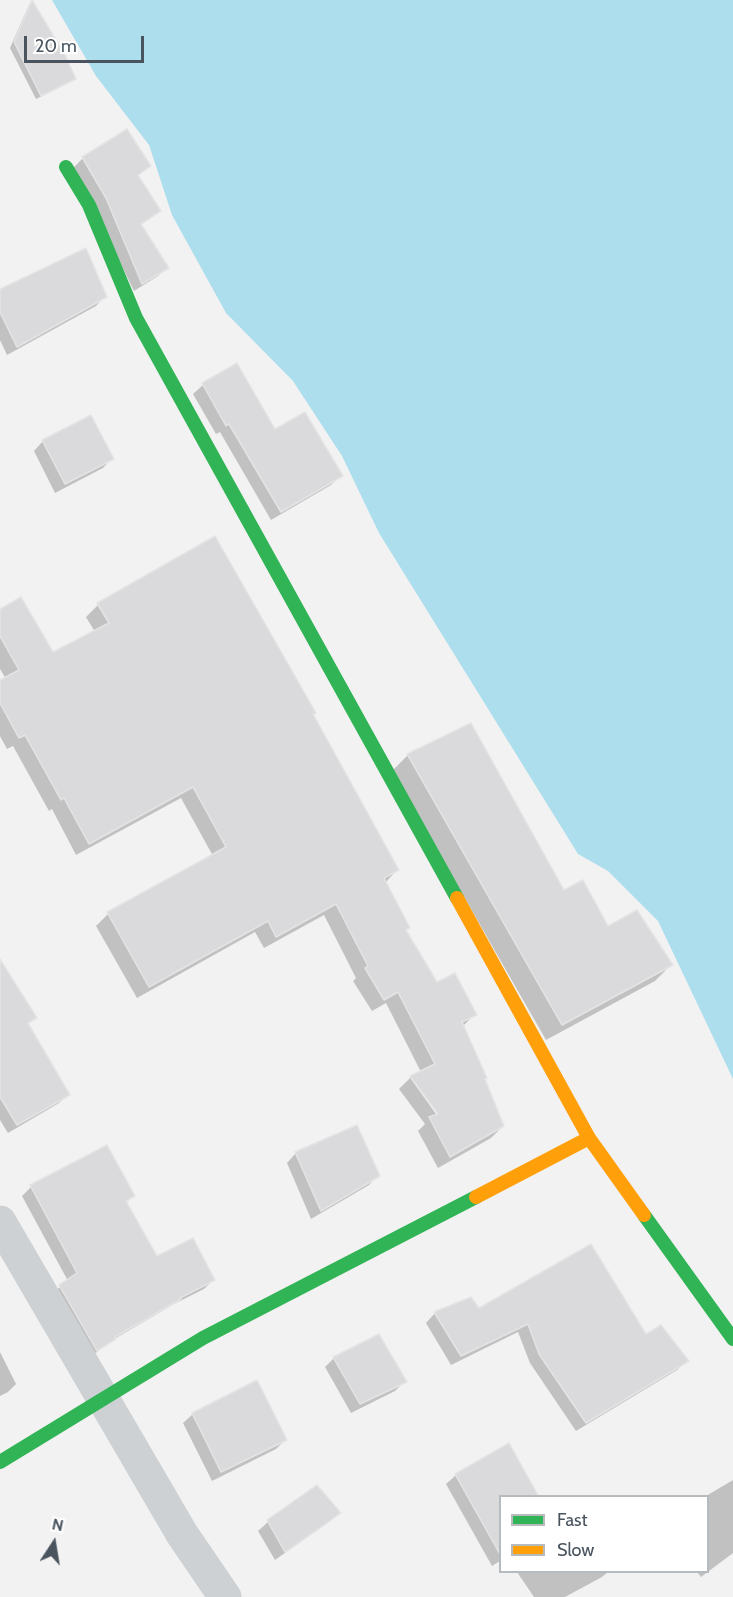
<!DOCTYPE html>
<style>
body{margin:0}
#map{position:relative;width:733px;height:1597px;overflow:hidden;background:#f3f2f2;font-family:Cabin,sans-serif}
canvas{display:block}
.legend{position:absolute;left:499px;top:1495px;width:210px;height:78px;box-sizing:border-box;background:#fff;border:2px solid #b6bbbf;margin:0;padding:8px 10px;list-style:none;font-size:18px;color:#49545f}
.legend li{display:flex;align-items:center;gap:12px;height:30px}
.legend b{width:30px;border:2px solid #b6bbbf}
.north{position:absolute;left:24px;top:1513px;width:60px;height:60px;-webkit-text-stroke:4px #fff;paint-order:stroke;rotate:12deg;font-size:16px;font-weight:700;line-height:24px;text-align:center;color:#49545f}
.north::after{content:'';display:block;margin:auto;width:21px;height:27px;background:#49545f;clip-path:polygon(50% 0,100% 100%,50% 72%,0 100%)}
.scale{position:absolute;left:24px;top:36px;width:120px;height:27px;box-sizing:border-box;border:3px solid #49545f;border-top:0;padding-left:8px;font-size:18px;line-height:21px;white-space:nowrap;color:#49545f;-webkit-text-stroke:4px #fff;paint-order:stroke}
</style>
<div id="map">
<canvas width="733" height="1597"></canvas>
<ul class="legend">
<li><b style="height:8px;background:#30b455"></b>Fast</li>
<li><b style="height:8px;background:#ff9f0a"></b>Slow</li>
</ul>
<div class="north">N</div>
<div class="scale">20 m</div>
</div>
<script>
const ctx = document.querySelector('canvas').getContext('2d');
ctx.lineJoin = 'round';
function fill(path, color) { ctx.fillStyle = color; ctx.fill(path, 'evenodd'); }
const poly = rows => new Path2D(rows.map(r => 'M' + r).join(''));
function stroke(path, color, width, dash) { ctx.strokeStyle = color; ctx.lineWidth = width; ctx.lineCap = dash ? 'butt' : 'round'; ctx.setLineDash(dash || []); ctx.stroke(path); }
fill(poly([
 [52,0,733,0,733,1079,658,921,608,871,578,854,379,533,342,456,293,381,226,313,172,215,149,145,96,76]
]), '#acdeee');
fill(poly([
 [32,1,74,78,69,83,36,99,10,48,29,5],
 [83,158,149,166,137,177,159,210,140,226,167,268,158,276,134,291,74,167],
 [86,250,105,296,96,306,7,355,0,340,0,290],
 [237,365,275,431,341,475,331,485,271,520,220,432,216,434,193,394,203,385],
 [43,441,112,458,103,468,55,493,34,451],
 [98,605,312,715,397,870,385,883,405,931,436,984,475,1014,462,1027,503,1126,491,1138,438,1168,418,1131,425,1124,399,1089,411,1077,421,1072,386,1003,372,1011,353,981,356,978,324,915,264,948,255,932,137,998,96,926,108,914,213,856,181,798,76,855,52,809,49,811,13,746,7,749,0,736,0,682,6,679,0,669,0,610,52,654,95,632,86,617],
 [411,1079,415,1079,443,1119,441,1121],
 [408,755,607,928,671,965,655,981,546,1040,392,771],
 [0,962,35,1018,27,1025,68,1094,59,1103,8,1133,0,1120],
 [106,1147,133,1196,126,1203,156,1258,213,1280,204,1289,174,1304,111,1341,88,1359,50,1295,68,1281,22,1196,31,1187],
 [296,1153,378,1175,369,1185,311,1219,287,1163],
 [478,1310,646,1336,687,1361,677,1370,576,1431,530,1363,518,1332,451,1365,426,1323,435,1313],
 [0,1352,16,1384,8,1392,0,1396],
 [334,1358,405,1381,395,1391,351,1413,325,1367],
 [193,1414,285,1440,276,1449,212,1481,183,1423],
 [456,1475,500,1496,500,1561,492,1566,446,1484],
 [733,1480,733,1553,701,1577,697,1572,708,1572,708,1496,706,1496],
 [317,1487,339,1513,329,1522,275,1560,258,1531,268,1522],
 [517,1572,608,1572,602,1577,565,1597,534,1597]
]), '#0003');
const building = poly([
 [32,0,64,53,76,79,41,96,14,42,32,0],
 [127,129,151,166,138,175,161,211,141,224,169,268,142,284,106,198,82,157,127,129],
 [86,248,107,297,17,347,0,312,0,289,86,248],
 [237,363,275,429,305,412,343,476,281,512,229,424,226,426,202,383,237,363],
 [91,415,114,459,65,484,42,440,91,415],
 [215,536,316,713,313,714,399,870,384,878,410,928,406,930,437,982,455,973,477,1015,462,1022,487,1078,485,1079,504,1126,450,1157,429,1117,438,1114,410,1076,435,1064,398,992,384,1000,365,968,368,966,336,904,276,937,268,921,149,987,107,912,226,847,193,787,89,844,64,798,61,800,25,735,19,738,0,703,0,680,19,670,0,636,0,609,21,597,53,652,109,623,97,603,215,536],
 [471,723,564,890,583,880,608,926,637,910,673,965,562,1025,407,754,471,723],
 [0,959,37,1018,28,1023,70,1095,17,1125,0,1097,0,959],
 [357,1125,380,1176,321,1211,295,1152,357,1125],
 [107,1145,135,1196,126,1201,157,1256,193,1238,215,1280,180,1298,181,1299,115,1337,116,1339,97,1351,59,1285,77,1273,30,1185,107,1145],
 [591,1244,646,1334,661,1325,689,1361,586,1423,539,1354,528,1324,461,1356,434,1312,471,1297,479,1308,591,1244],
 [379,1334,407,1382,360,1404,333,1357,379,1334],
 [257,1380,287,1440,221,1472,192,1413,257,1380],
 [509,1443,539,1497,501,1497,501,1556,455,1474,509,1443],
 [317,1485,341,1513,285,1552,267,1520,317,1485]
]);
fill(building, '#dadadc');
stroke(building, '#e4e4e5', 1.5);
stroke(poly([
 [0,1222,182,1534,225,1597]
]), '#ced1d3', 33);
stroke(poly([
 [66,167,89,205,136,318,457,898],
 [644,1215,733,1339],
 [0,1462,203,1338,476,1197]
]), '#30b455', 14);
stroke(poly([
 [457,898,589,1138,644,1215],
 [476,1197,589,1138]
]), '#ff9f0a', 14);
</script>
